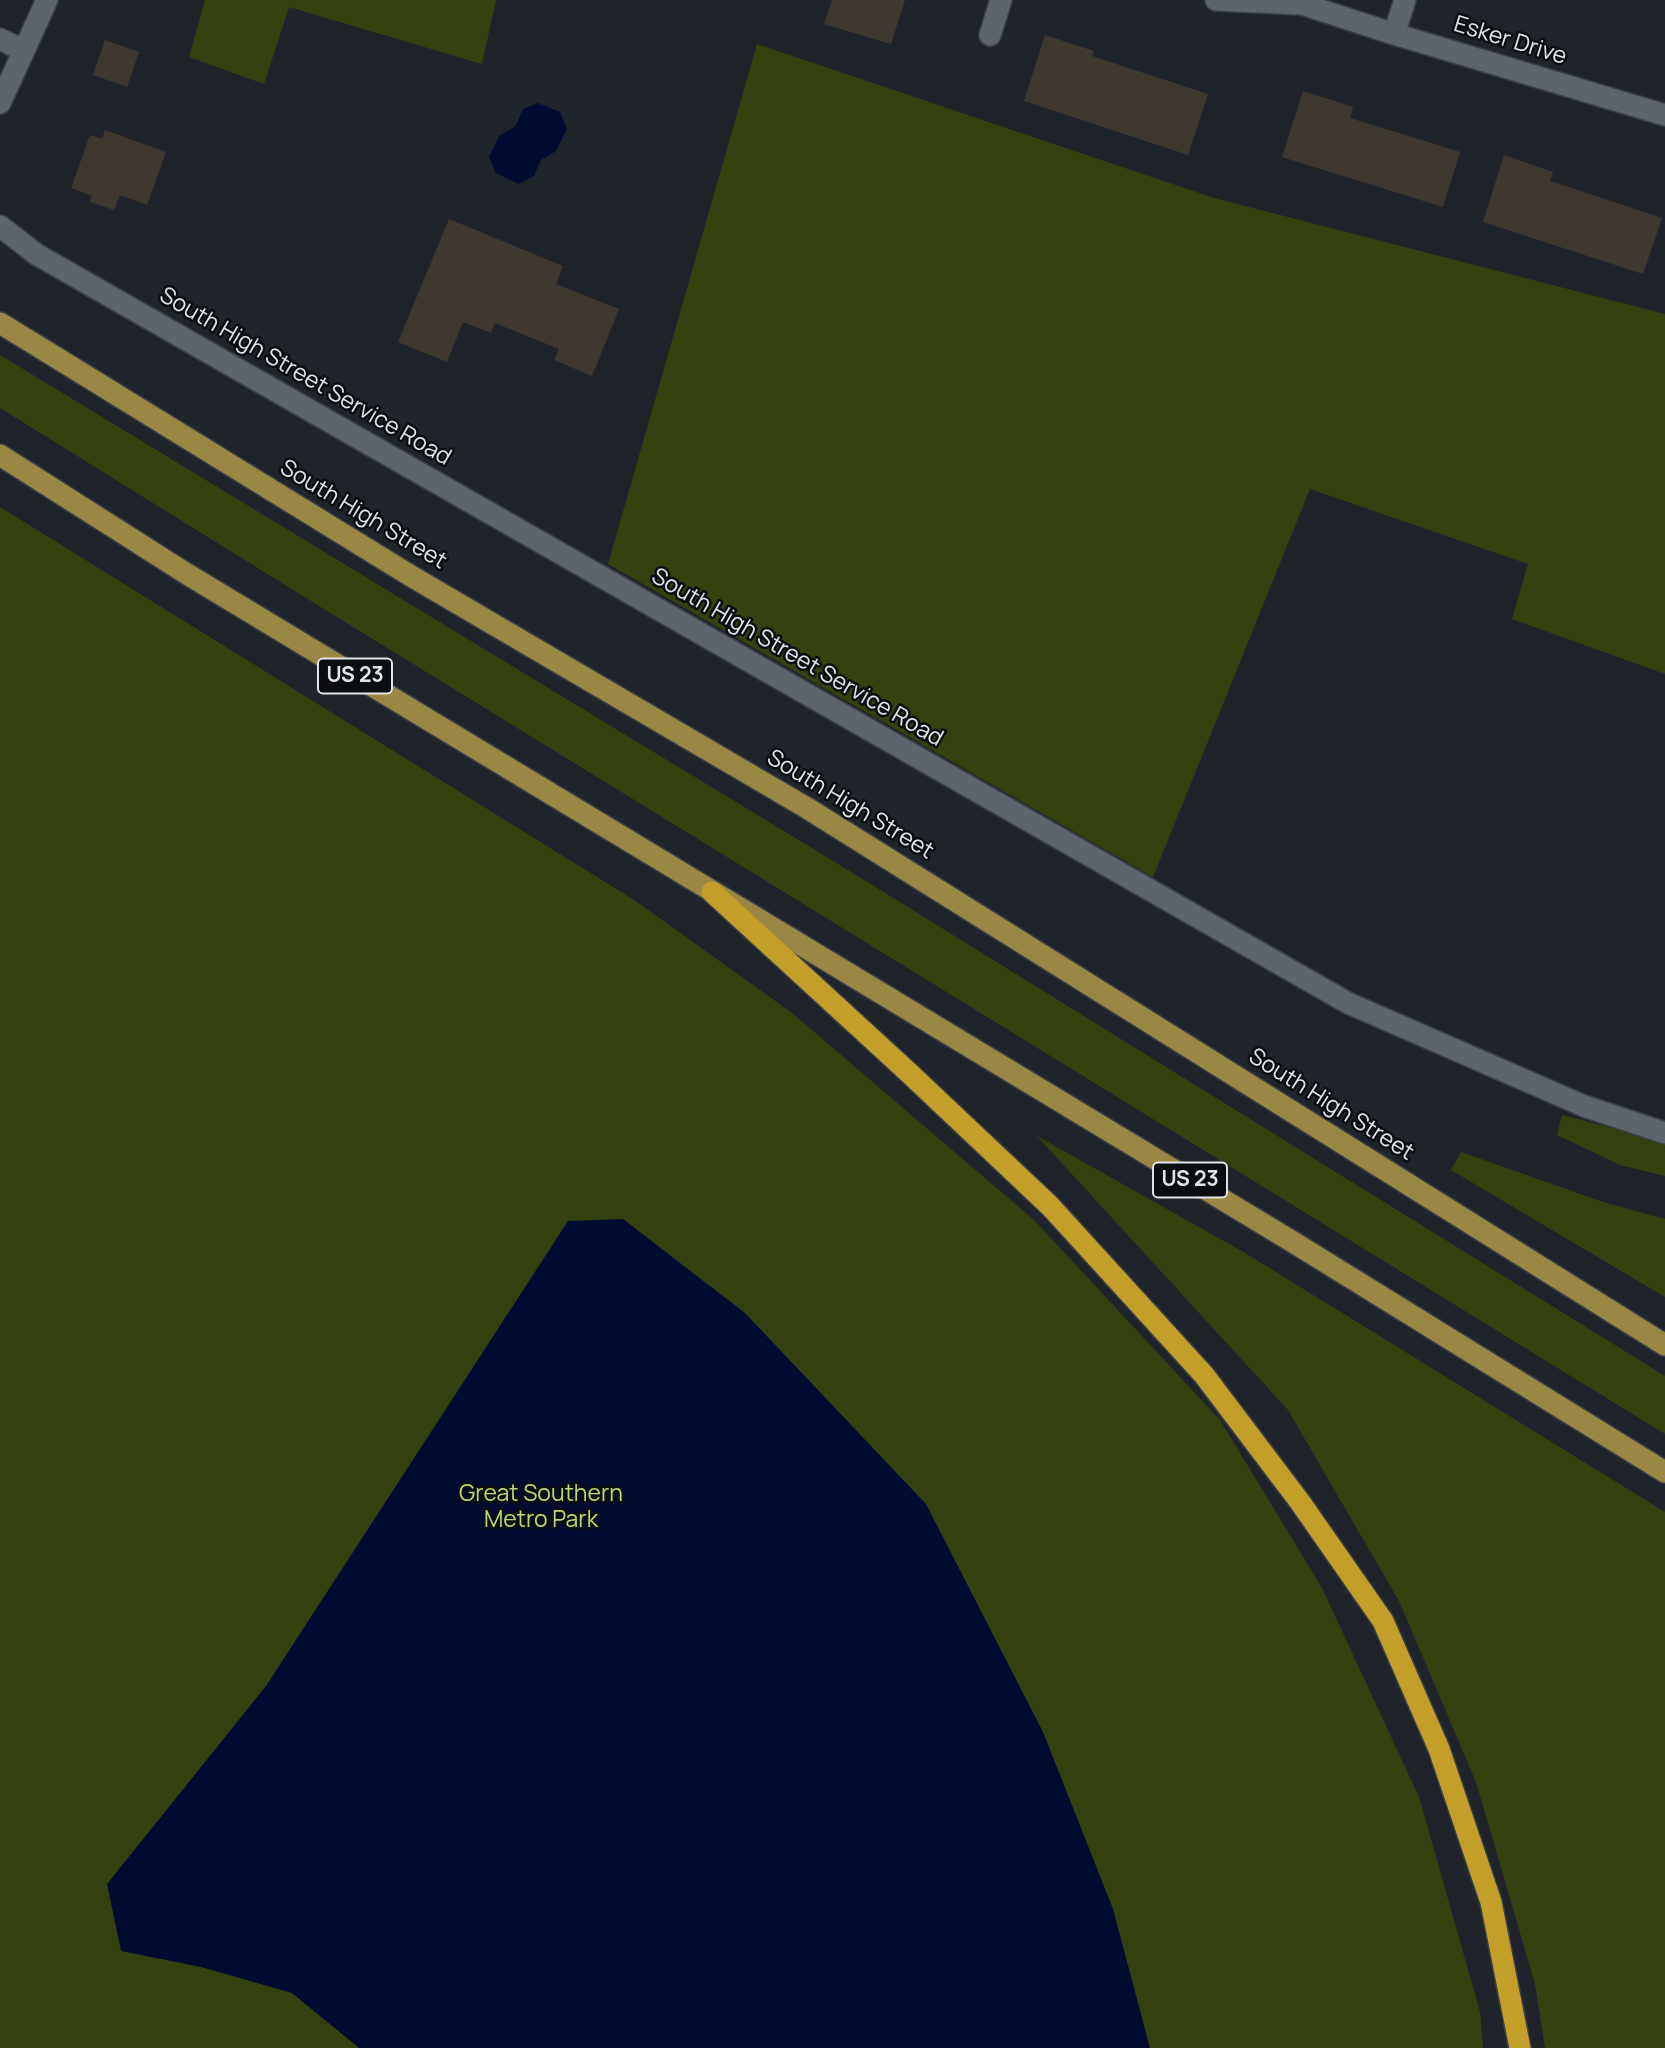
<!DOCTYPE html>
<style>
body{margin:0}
canvas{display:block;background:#1f242b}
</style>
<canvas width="1665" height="2048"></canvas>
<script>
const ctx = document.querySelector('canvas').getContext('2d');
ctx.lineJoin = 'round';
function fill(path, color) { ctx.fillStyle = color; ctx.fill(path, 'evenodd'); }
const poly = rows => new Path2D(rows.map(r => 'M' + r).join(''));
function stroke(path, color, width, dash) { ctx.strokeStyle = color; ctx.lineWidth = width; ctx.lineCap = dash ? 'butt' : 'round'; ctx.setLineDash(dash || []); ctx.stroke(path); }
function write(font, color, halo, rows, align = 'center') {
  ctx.font = font + ' Manrope,sans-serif'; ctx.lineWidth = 5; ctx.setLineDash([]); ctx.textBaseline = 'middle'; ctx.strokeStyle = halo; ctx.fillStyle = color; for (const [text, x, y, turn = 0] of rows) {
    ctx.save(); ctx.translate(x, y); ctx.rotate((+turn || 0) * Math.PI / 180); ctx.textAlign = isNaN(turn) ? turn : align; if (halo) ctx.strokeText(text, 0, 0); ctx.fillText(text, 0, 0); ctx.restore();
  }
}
fill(poly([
 [205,0,496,0,482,64,289,7,264,84,189,57],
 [757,44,1214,198,1665,314,1665,674,1512,619,1528,564,1310,489,1153,877,608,564],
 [0,355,848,870,1665,1376,1665,1434,311,601,0,408],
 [0,507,634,900,792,1013,1034,1220,1220,1420,1322,1588,1419,1797,1480,2012,1483,2048,0,2048],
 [1562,1115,1665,1142,1665,1176,1620,1165,1557,1135],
 [1037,1136,1245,1253,1665,1512,1665,2048,1545,2048,1535,1984,1476,1782,1399,1601,1288,1410],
 [1461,1152,1603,1202,1665,1219,1665,1297,1451,1170]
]), '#34410f');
fill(poly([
 [538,103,560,112,567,129,556,151,541,160,534,176,518,184,496,173,489,157,499,136,515,127,523,109],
 [623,1219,745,1313,926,1504,1043,1732,1113,1909,1150,2048,359,2048,292,1993,201,1967,121,1951,107,1884,266,1686,568,1221]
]), '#000b32');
fill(poly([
 [832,0,905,0,891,44,824,24],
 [1045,35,1094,51,1092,56,1208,94,1188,155,1024,101],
 [105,40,139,52,127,87,93,75],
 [1303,91,1353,107,1350,118,1460,152,1443,207,1282,157],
 [105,130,166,152,147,205,120,195,114,210,90,202,92,196,71,188,90,135,102,139],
 [1504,155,1553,172,1550,181,1662,218,1643,274,1483,222],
 [449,219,563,266,556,284,619,309,592,376,554,360,559,349,495,323,491,333,463,322,447,362,398,342]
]), '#3e3730');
const minor = poly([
 [1216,0,1302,4,1394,34,1665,115],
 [1394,34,1405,0],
 [990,35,1001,0],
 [0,39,24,51],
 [0,103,47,0],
 [0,226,36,254,1348,1003,1584,1106,1665,1133]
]);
const major = poly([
 [0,323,411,576,807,808,1665,1345],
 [0,455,187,574,1293,1242,1665,1472]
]);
const highway = poly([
 [712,892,907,1071,1050,1206,1204,1375,1300,1502,1383,1621,1439,1749,1491,1902,1520,2048]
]);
stroke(minor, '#3c4147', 24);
stroke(major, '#3c4147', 24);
stroke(highway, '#3c4147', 24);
stroke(minor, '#5d646c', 21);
stroke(major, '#9a8743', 21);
stroke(highway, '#c39e28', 21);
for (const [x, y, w] of [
 [355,676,74],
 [1190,1180,74]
]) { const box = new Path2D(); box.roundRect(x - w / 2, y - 17.5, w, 35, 5); ctx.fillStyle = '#0b0d10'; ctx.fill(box); stroke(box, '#e1e5ea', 2); }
write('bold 21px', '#e1e5ea', null, [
 ["US 23",355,676],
 ["US 23",1190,1180]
]);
write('23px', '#e1e5ea', '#0b0d10', [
 ["Esker Drive",1510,41,17],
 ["South High Street Service Road",305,377,30],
 ["South High Street",363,515,31],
 ["South High Street Service Road",797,658,30],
 ["South High Street",850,805,31],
 ["South High Street",1331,1105,32]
]);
write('23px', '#bad873', '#0b0d10', [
 ["Great Southern",541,1495],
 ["Metro Park",541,1521]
]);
</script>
